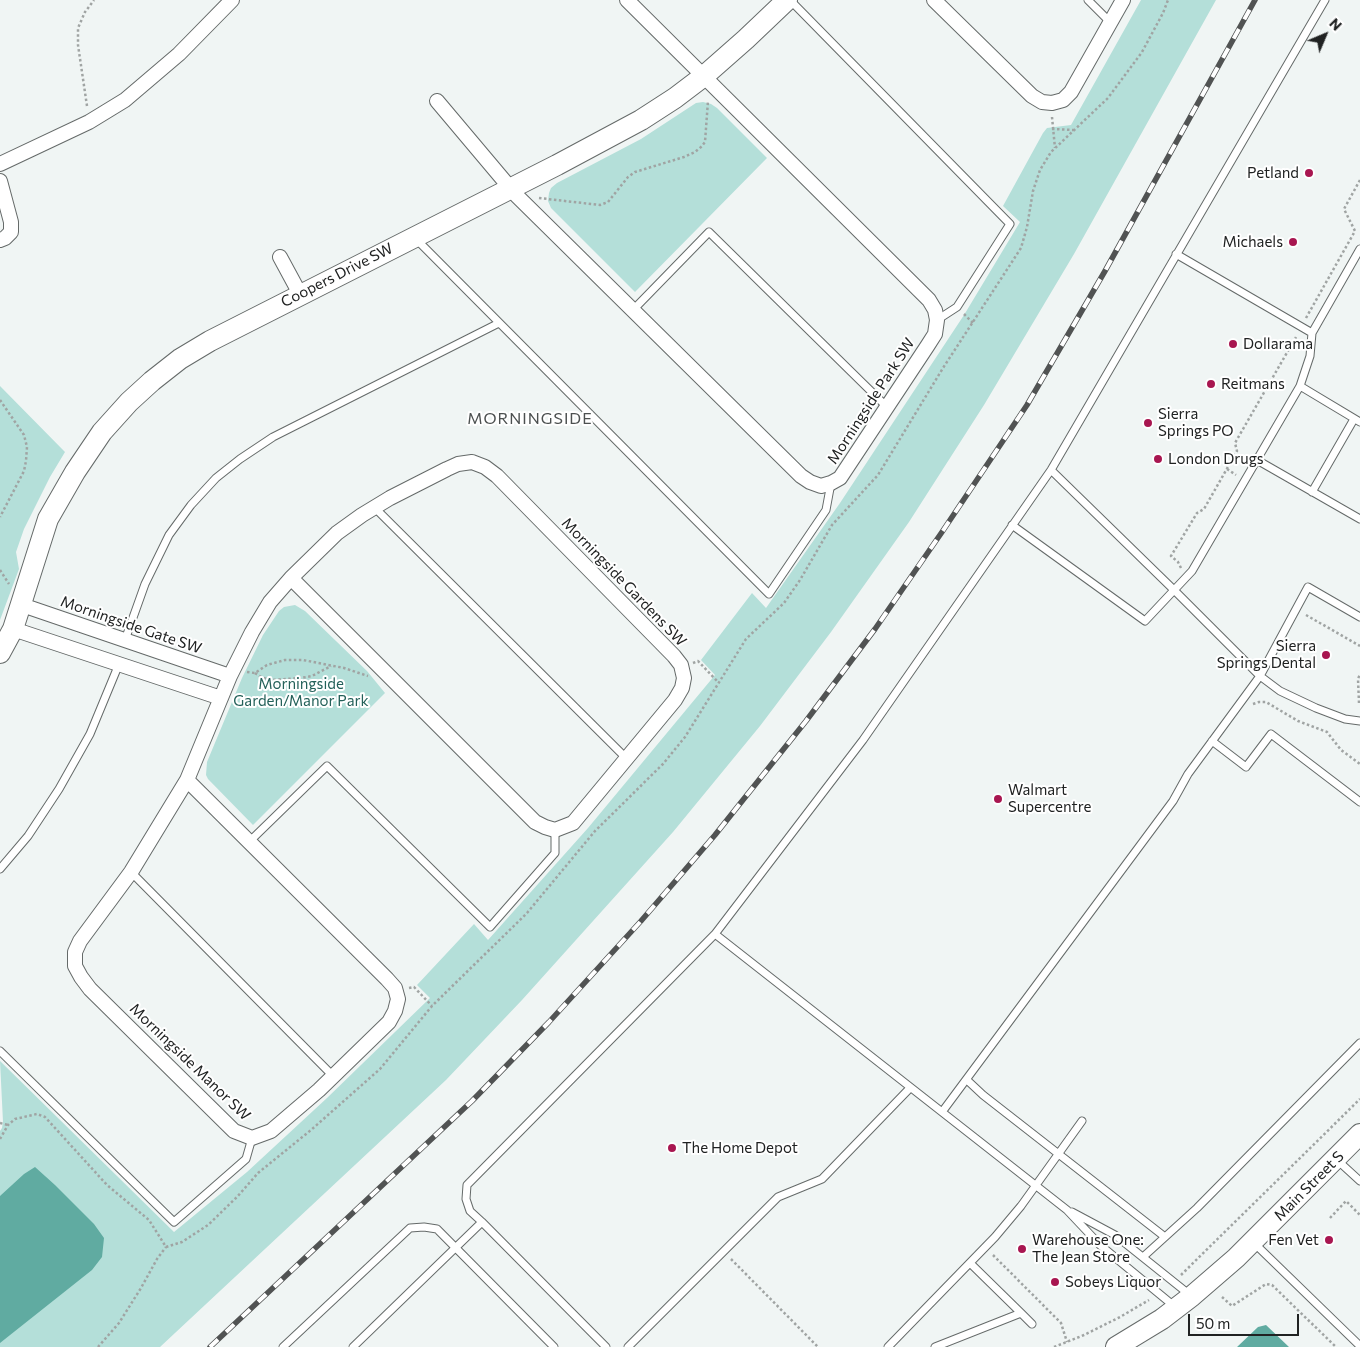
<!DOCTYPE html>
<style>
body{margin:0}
#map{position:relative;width:1360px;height:1347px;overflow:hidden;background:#f0f5f4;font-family:Commissioner,sans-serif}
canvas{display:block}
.north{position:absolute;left:1300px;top:10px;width:50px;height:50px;-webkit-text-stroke:4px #fff;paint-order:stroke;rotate:45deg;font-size:14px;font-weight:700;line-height:20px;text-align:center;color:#202222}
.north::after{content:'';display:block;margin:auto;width:18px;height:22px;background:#202222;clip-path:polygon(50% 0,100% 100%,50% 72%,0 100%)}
.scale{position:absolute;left:1188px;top:1314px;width:111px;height:22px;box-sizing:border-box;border:2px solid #202222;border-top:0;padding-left:6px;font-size:15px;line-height:18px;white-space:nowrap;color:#202222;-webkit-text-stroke:4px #fff;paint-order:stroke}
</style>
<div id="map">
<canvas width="1360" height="1347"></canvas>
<div class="north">N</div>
<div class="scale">50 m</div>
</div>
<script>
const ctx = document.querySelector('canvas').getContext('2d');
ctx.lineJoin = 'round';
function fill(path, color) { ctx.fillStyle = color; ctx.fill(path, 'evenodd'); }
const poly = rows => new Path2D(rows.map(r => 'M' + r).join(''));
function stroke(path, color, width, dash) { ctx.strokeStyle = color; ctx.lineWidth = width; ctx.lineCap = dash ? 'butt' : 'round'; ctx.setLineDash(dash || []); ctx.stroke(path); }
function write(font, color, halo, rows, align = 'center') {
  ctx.font = font + ' Commissioner,sans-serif'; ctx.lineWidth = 4; ctx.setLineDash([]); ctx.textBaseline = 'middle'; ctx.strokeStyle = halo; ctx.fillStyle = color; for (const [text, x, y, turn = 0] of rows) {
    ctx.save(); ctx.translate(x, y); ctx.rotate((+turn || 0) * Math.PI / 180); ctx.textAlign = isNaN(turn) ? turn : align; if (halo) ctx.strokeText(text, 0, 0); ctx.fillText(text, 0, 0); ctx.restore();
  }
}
fill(poly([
 [1141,0,1216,0,1074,254,984,405,909,522,831,632,760,726,673,832,522,1000,446,1080,160,1347,0,1347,0,1131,2,1128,3,1122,0,1061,174,1232,247,1172,327,1098,430,998,417,985,474,924,488,940,588,828,715,675,701,660,752,593,766,608,840,503,964,315,1020,222,1003,206,1043,133,1047,128,1071,125],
 [703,102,711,104,717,108,767,158,635,292,551,208,548,201,549,193,551,188,557,183,641,139,696,103],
 [0,386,65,452,50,477,24,529,16,552,19,569,0,620],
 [295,605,305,611,367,671,385,693,253,825,208,779,206,775,207,762,242,678,263,635,279,611,284,607]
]), '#b4dfd9');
fill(poly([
 [35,1167,55,1185,94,1224,104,1238,102,1257,92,1270,0,1343,0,1196,24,1174],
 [1266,1325,1289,1347,1237,1347,1258,1327]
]), '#60aba1');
const lane = poly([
 [790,0,1010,224,957,307,937,320],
 [1088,0,1110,22],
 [416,239,769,594,826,510,831,483],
 [1176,254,1312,333],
 [633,310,709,232,887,407],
 [1300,386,1310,356,1312,333,1360,249],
 [1257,460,1360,519],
 [1051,470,1174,590,1260,676,1280,691,1316,708,1345,719,1360,721],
 [1312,492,1354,419],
 [374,507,626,758],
 [1012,525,1145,621,1192,571,1300,386,1360,422],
 [125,640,145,584,169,535,191,505,216,478,240,459,273,437,499,323],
 [1212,741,1246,767,1271,734,1360,802],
 [249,842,327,766,490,927,555,853,555,830],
 [0,869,28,836,59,789,90,734,119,664],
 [131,872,333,1076],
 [715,934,863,740,1051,470,1325,0],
 [0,1051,174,1222,246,1159,252,1138],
 [967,1080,983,1095,1165,1237,1197,1208,1360,1043],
 [942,1112,1173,801,1188,774,1260,676,1308,587,1360,617],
 [1336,1159,1360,1181],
 [1072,1212,1115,1235,1190,1295],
 [482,1222,606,1347],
 [1254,1243,1360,1346],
 [1143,1257,1165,1237],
 [1021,1313,1032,1324],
 [283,1347,410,1228,424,1227,437,1229,554,1347],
 [353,1347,482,1222,470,1211,466,1199,467,1185,715,934,1067,1210,1100,1245,1174,1306],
 [628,1347,778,1197,822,1179,910,1088],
 [888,1347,995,1237,1021,1206,1082,1121],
 [935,1347,1021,1313,970,1263]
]);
const street = poly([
 [934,0,1032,96,1042,102,1052,103,1063,100,1071,92,1123,0],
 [437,101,517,196,801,476,810,482,821,486,831,483,840,478,928,345,935,334,937,320,935,310,929,300,627,0],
 [0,164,89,122,125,100,179,54,232,0],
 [0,181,11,222,11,232,5,238,0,240],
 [280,257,300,294],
 [472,462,485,467,497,476,674,656,681,665,684,678,682,688,675,700,573,823,555,830,545,827,535,822,291,578,337,533,362,515,390,498,447,469,458,464,472,462],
 [22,605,230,676],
 [13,629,221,698],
 [187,780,387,979,395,988,398,999,395,1011,389,1022,319,1090,271,1131,252,1138,234,1131,90,989,81,977,75,966,75,952,80,941,131,872,187,780],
 [187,780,230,676,252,632,270,602,291,578]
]);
const secondary = poly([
 [0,653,13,629,48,519,75,472,102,432,129,402,152,381,180,359,210,341,557,165,641,120,675,98,704,76,746,39,787,0],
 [1116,1347,1162,1319,1192,1296,1236,1258,1360,1134]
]);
stroke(lane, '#656a69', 9);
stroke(street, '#656a69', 16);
stroke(secondary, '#656a69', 22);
stroke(poly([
 [87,106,78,45,78,28,85,12,94,0],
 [1052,117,1055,148],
 [1052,129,1074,130],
 [539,198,600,205,608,202,628,177,635,172,684,157,695,152,701,147,705,142,708,101],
 [964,314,973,323],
 [1306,318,1355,231,1344,209,1360,180],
 [0,400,24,435,27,447,26,461,24,471,0,517],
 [1227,469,1236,475],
 [1181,568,1178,562,1171,556,1197,513,1204,509,1237,451,1235,443,1296,337],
 [0,570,9,584],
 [1306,615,1360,646],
 [693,663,698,661,718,682],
 [247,672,255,673,267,665,285,660,303,660,344,668,368,676],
 [255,673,261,677,270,680,301,678,312,676,331,666],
 [1359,703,1358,679,1360,674],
 [1253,704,1259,702,1266,702,1298,721,1327,732,1341,750,1360,764],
 [409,988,414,987,432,1006],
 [0,1123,8,1125],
 [0,1139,8,1125,15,1119,37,1114,45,1117,107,1185,149,1220,166,1247,182,1242,208,1225,237,1197,258,1173,311,1130,380,1069,432,1006,527,913,595,831,663,764,685,737,746,639,784,603,800,580,832,525,878,475,943,368,1021,248,1027,227,1033,191,1040,170,1051,152,1108,98,1142,52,1163,13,1168,0],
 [1330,1218,1346,1201,1360,1215],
 [993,1255,1061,1323,1067,1342],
 [731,1259,818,1347],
 [1181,1275,1360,1099],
 [1222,1297,1232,1306,1266,1284,1272,1285,1336,1347],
 [98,1347,119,1323,141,1288,157,1259,166,1247],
 [1054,1347,1084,1335,1120,1317,1149,1300]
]), '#a0a4a3', 2.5, [2.5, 2.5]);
stroke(lane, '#fff', 7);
stroke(street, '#fff', 14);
stroke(secondary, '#fff', 20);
const rail = poly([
 [210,1347,472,1101,549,1022,641,921,715,835,806,721,875,629,942,532,1027,405,1105,271,1255,0]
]);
stroke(rail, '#515353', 5.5);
stroke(rail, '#fff', 4, [11]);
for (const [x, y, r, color] of [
 [1309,173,5,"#a81650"],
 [1293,242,5,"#a81650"],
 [1233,344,5,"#a81650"],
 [1211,384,5,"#a81650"],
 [1148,423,5,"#a81650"],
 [1158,459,5,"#a81650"],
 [1326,655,5,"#a81650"],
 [998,799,5,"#a81650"],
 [672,1148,5,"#a81650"],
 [1329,1240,5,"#a81650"],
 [1022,1249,5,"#a81650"],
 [1055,1282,5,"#a81650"]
]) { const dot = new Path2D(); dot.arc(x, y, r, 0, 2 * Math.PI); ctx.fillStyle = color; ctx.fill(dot); stroke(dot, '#fff', 2); }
write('15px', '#202222', '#fff', [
 ["Petland",1299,173,"right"],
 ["Michaels",1283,242,"right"],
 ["Dollarama",1243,344],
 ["Reitmans",1221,384],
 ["Sierra",1158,414],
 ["Springs PO",1158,431],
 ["London Drugs",1168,459],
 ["Sierra",1316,646,"right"],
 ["Springs Dental",1316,663,"right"],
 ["Walmart",1008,790],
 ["Supercentre",1008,807],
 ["The Home Depot",682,1148],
 ["Warehouse One:",1032,1240],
 ["The Jean Store",1032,1257],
 ["Fen Vet",1319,1240,"right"],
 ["Sobeys Liquor",1065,1282]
], 'left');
write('15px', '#202222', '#fff', [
 ["Coopers Drive SW",337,275,-27],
 ["Morningside Park SW",871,401,-57],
 ["Morningside Gardens SW",624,582,46],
 ["Morningside Gate SW",131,625,19],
 ["Morningside Manor SW",190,1062,44],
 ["Main Street S",1309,1186,-45]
]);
write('15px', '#236059', '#fff', [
 ["Morningside",301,684],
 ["Garden/Manor Park",301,701]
]);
ctx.letterSpacing = '1px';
write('16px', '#4c5050', '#fff', [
 ["MORNINGSIDE",530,419]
]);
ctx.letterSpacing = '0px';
</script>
